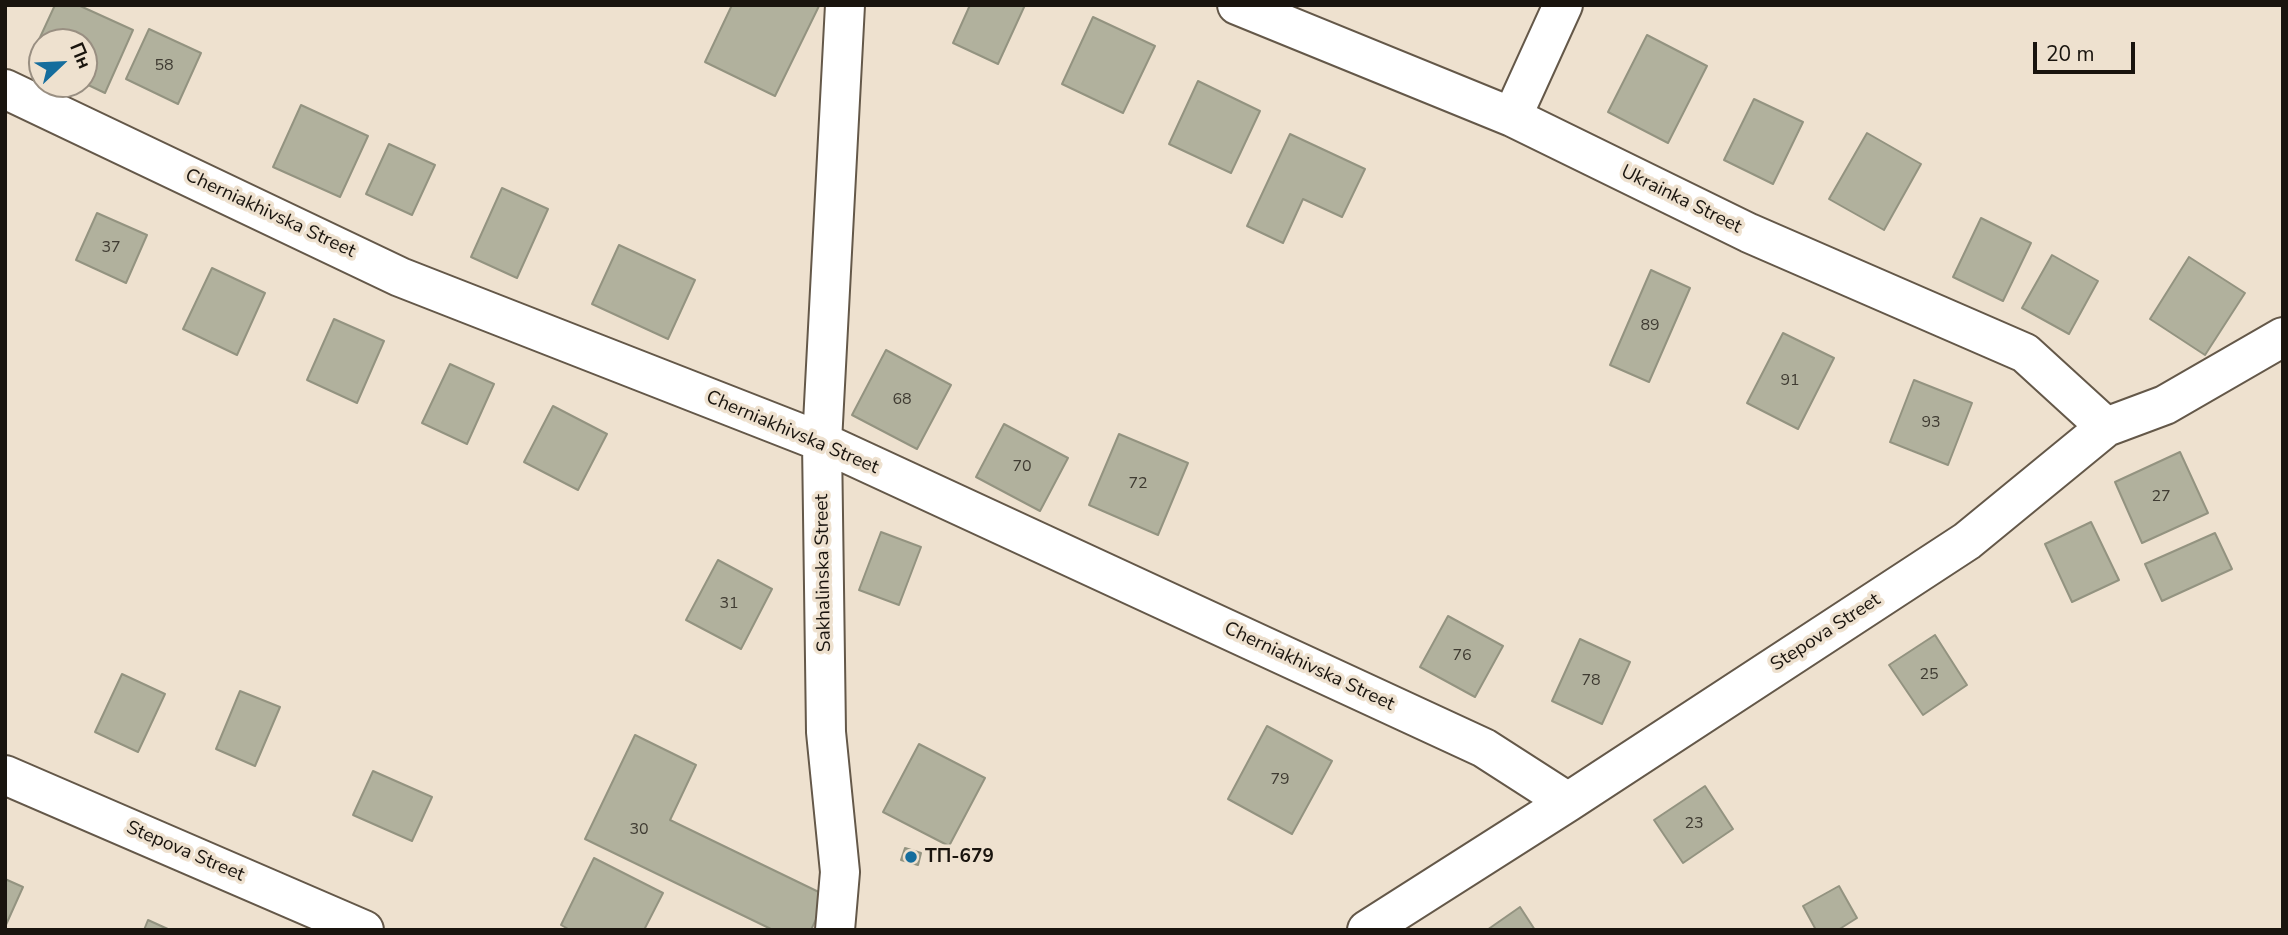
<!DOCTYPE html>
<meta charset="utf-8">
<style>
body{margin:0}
#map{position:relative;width:2288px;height:935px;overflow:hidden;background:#eee1cf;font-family:"Nunito Sans",sans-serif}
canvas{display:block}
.frame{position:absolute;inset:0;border:7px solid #19140e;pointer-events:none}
.north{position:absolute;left:28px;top:28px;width:70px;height:70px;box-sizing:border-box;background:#eee1cf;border:2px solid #998f82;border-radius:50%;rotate:67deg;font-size:19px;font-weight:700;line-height:28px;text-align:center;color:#19140e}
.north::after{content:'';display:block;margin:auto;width:24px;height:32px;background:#156d9d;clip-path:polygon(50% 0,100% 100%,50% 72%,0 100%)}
.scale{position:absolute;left:2033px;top:42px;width:102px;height:32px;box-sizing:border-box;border:4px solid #19140e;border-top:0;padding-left:9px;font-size:21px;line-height:24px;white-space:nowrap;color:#19140e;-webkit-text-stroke:5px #eee1cf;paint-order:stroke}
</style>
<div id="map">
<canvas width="2288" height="935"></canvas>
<div class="frame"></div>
<div class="north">Пн</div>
<div class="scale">20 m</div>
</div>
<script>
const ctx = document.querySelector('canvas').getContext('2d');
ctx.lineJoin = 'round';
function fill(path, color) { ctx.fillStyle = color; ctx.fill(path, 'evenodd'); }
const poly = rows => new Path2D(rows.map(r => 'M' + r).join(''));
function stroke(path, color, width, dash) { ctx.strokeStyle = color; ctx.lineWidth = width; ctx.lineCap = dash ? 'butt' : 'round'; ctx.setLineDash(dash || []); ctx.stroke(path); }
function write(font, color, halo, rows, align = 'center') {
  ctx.font = font + ' "Nunito Sans",sans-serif'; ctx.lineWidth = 7; ctx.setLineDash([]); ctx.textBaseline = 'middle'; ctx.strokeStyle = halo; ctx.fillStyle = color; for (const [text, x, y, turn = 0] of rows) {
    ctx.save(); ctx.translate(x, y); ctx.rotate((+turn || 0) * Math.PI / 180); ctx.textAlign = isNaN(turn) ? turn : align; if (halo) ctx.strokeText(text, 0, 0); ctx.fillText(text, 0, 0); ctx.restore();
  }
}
const building = poly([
 [55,5,78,5,133,30,105,93,84,83,84,42,42,42,42,64,30,59,55,5],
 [732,5,819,6,775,96,705,62,732,5],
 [970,5,1025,5,998,64,953,43,970,5],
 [1093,17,1155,46,1123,113,1062,84,1093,17],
 [149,29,201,53,178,104,126,79,149,29],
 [1647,35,1707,66,1668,143,1608,112,1647,35],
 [1198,81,1260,111,1231,173,1169,144,1198,81],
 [1754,99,1803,122,1773,184,1724,160,1754,99],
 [301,105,368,136,340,197,273,167,301,105],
 [1867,133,1921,164,1884,230,1829,199,1867,133],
 [1290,134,1365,169,1342,217,1303,199,1283,243,1247,226,1290,134],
 [389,144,435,165,412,215,366,194,389,144],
 [502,188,548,209,517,278,471,257,502,188],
 [97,213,147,235,126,283,76,260,97,213],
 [1981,218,2031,243,2003,301,1953,277,1981,218],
 [619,245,695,280,668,339,592,304,619,245],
 [2052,255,2098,281,2069,334,2022,308,2052,255],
 [2189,257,2245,293,2205,355,2150,319,2189,257],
 [212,268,265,293,237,355,183,329,212,268],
 [1651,270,1690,288,1649,382,1610,365,1651,270],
 [334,319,384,341,357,403,307,380,334,319],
 [1783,333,1834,358,1798,429,1747,403,1783,333],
 [886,350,951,385,917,449,852,415,886,350],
 [450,364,494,384,467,444,422,423,450,364],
 [1914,380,1972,403,1948,465,1890,442,1914,380],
 [553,406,607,434,578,490,524,462,553,406],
 [1004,424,1068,458,1040,511,976,477,1004,424],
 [1119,434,1188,463,1158,535,1089,505,1119,434],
 [2180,452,2208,513,2142,543,2115,482,2180,452],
 [2091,522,2119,580,2072,602,2045,544,2091,522],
 [881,532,921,547,899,605,859,590,881,532],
 [2215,533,2232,569,2162,601,2145,564,2215,533],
 [718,560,772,589,741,649,686,620,718,560],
 [1448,616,1503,646,1475,697,1420,667,1448,616],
 [1935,635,1967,685,1923,715,1889,665,1935,635],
 [1580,639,1630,662,1602,724,1552,701,1580,639],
 [122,674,165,694,138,752,95,732,122,674],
 [240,691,280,707,255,766,216,749,240,691],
 [1267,726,1332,761,1292,834,1228,799,1267,726],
 [635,735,696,765,670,820,827,896,811,930,773,930,585,839,635,735],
 [919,744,985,778,949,846,883,812,919,744],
 [373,771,432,797,412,841,353,815,373,771],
 [1705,786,1733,829,1683,863,1654,820,1705,786],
 [905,848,921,853,918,865,901,860,905,848],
 [594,858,663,893,644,930,570,930,561,925,594,858],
 [5,879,23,887,5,927,5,879],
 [1839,886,1857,918,1838,930,1816,930,1803,906,1839,886],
 [1520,907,1535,930,1487,930,1520,907],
 [148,920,170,930,144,930,148,920]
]);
fill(building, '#b1b19d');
stroke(building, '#939380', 2);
const street = poly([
 [1237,5,1512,117,1749,233,2025,353,2106,427],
 [5,89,400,277,822,442,1484,748,1568,802],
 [1512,117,1563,5],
 [5,775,364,930],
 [835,930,840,872,826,732,822,442,845,5],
 [1367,930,1568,802,1967,541,2106,427,2165,405,2283,337]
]);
stroke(street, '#645849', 42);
stroke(street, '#fff', 38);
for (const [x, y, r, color] of [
 [911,857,7,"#156d9d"]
]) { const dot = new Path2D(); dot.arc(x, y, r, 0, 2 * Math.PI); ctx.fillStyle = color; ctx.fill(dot); stroke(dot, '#eee1cf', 2.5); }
write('16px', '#3f3b32', null, [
 ["58",164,66],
 ["37",111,248],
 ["89",1650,326],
 ["91",1790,381],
 ["68",902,400],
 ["93",1931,423],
 ["70",1022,467],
 ["72",1138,484],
 ["27",2161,497],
 ["31",729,604],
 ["76",1462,656],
 ["25",1929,675],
 ["78",1591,681],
 ["79",1280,780],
 ["23",1694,824],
 ["30",639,830]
]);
write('19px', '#19140e', '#eee1cf', [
 ["Ukrainka Street",1681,200,26],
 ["Cherniakhivska Street",270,214,25],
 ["Cherniakhivska Street",792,433,23],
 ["Sakhalinska Street",824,573,-91],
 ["Stepova Street",1826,633,-33],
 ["Cherniakhivska Street",1309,667,25],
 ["Stepova Street",185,852,23]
]);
write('bold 19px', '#19140e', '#eee1cf', [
 ["ТП-679",925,857]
], 'left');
</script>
